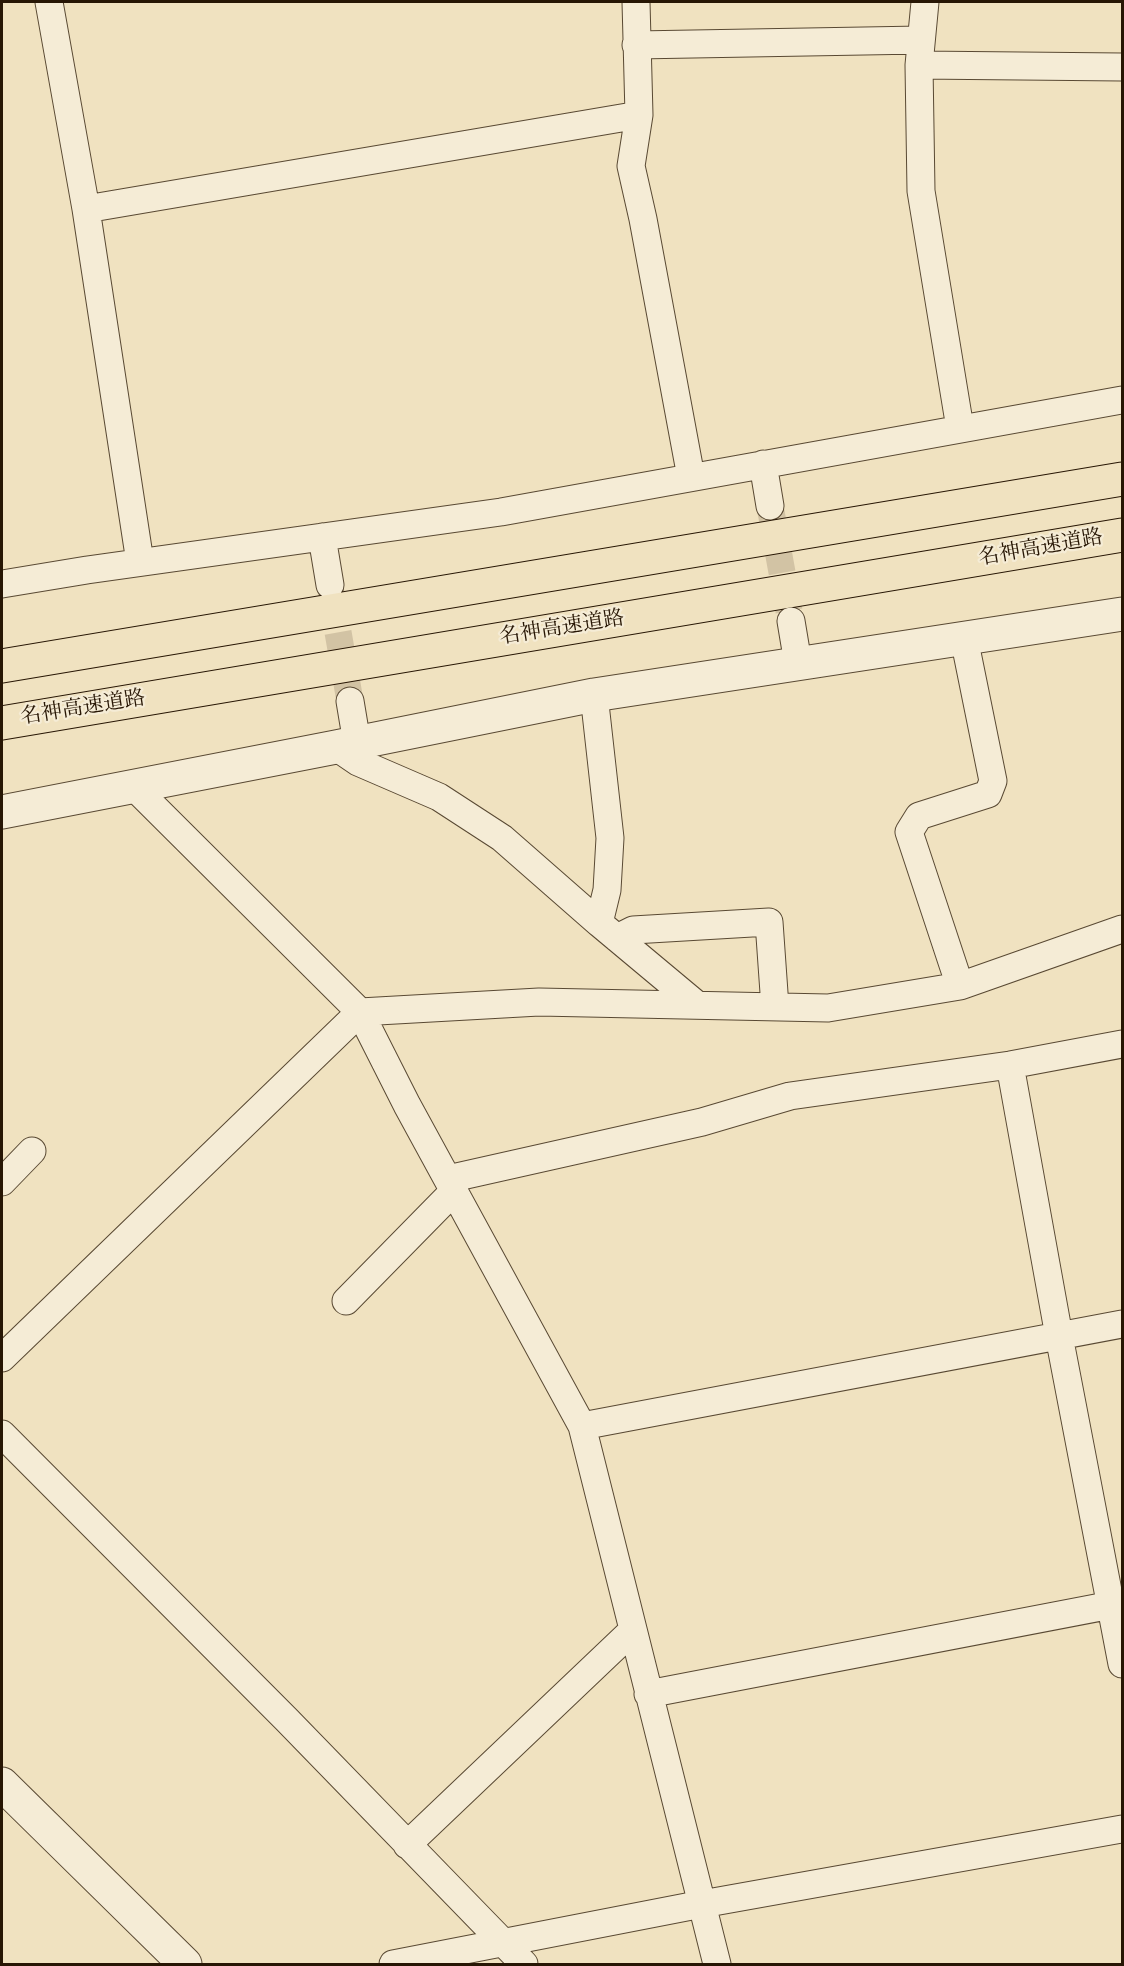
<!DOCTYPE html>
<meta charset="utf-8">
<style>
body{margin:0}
#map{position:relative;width:1124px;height:1966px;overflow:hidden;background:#f0e2c0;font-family:"IM FELL DW Pica",serif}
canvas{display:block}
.frame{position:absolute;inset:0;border:3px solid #271604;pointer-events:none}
</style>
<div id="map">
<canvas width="1124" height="1966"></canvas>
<div class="frame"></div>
</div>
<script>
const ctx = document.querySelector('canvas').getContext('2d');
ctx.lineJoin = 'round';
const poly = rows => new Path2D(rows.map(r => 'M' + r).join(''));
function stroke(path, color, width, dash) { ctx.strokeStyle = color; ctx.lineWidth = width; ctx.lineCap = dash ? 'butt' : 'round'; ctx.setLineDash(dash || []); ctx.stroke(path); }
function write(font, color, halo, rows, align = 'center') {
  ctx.font = font + ' "IM FELL DW Pica","Noto Serif JP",serif'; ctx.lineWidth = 4.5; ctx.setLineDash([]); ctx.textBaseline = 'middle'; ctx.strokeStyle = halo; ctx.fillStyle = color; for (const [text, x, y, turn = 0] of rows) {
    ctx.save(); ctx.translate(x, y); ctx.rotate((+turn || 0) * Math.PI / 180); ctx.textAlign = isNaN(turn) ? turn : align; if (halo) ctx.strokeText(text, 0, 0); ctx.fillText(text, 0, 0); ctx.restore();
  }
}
stroke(poly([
 [770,506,789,611],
 [331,592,350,701]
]), '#d2c3a4', 27, [27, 14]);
const minor = poly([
 [49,2,86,209,140,562],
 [636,2,639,115,631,166,643,219,691,477],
 [925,2,919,65,921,191,960,428],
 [636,45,921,40],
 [919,65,1122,67],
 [86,209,639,115],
 [763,464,770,506],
 [322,537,330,585],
 [2,584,87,570,501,512,1122,400],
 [791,621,798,663],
 [594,695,610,838,607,890,599,923],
 [350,701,357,743],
 [336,747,358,762,439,797,502,838,599,923,696,1004],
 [133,786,360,1012,407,1105,582,1426,717,1964],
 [617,938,633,930,769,922,775,1007],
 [960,986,909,832,919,816,988,794,993,781,964,638],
 [1010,1065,1059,1336,1122,1664],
 [448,1179,702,1122,790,1096,1010,1065,1122,1044],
 [2,1182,32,1151],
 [346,1301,454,1191],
 [2,1358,360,1012,539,1002,828,1008,960,986,1122,929],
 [582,1426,1122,1324],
 [2,1434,287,1720,524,1964],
 [648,1694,1122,1603],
 [407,1845,633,1630],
 [393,1964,702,1904,1122,1829]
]);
const tertiary = poly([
 [2,812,336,747,594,695,1122,614],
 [2,1784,185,1964]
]);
const motorway = poly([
 [2,666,1122,479],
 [2,723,1122,535]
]);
stroke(minor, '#594933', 29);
stroke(tertiary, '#594933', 35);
stroke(motorway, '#271604', 35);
stroke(minor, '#f5ecd6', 27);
stroke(tertiary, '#f5ecd6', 33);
stroke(motorway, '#f0e2c0', 33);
write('21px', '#271604', '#f5ecd6', [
 ["名神高速道路",1041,549,-10],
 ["名神高速道路",562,629,-9],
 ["名神高速道路",83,709,-9]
]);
</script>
